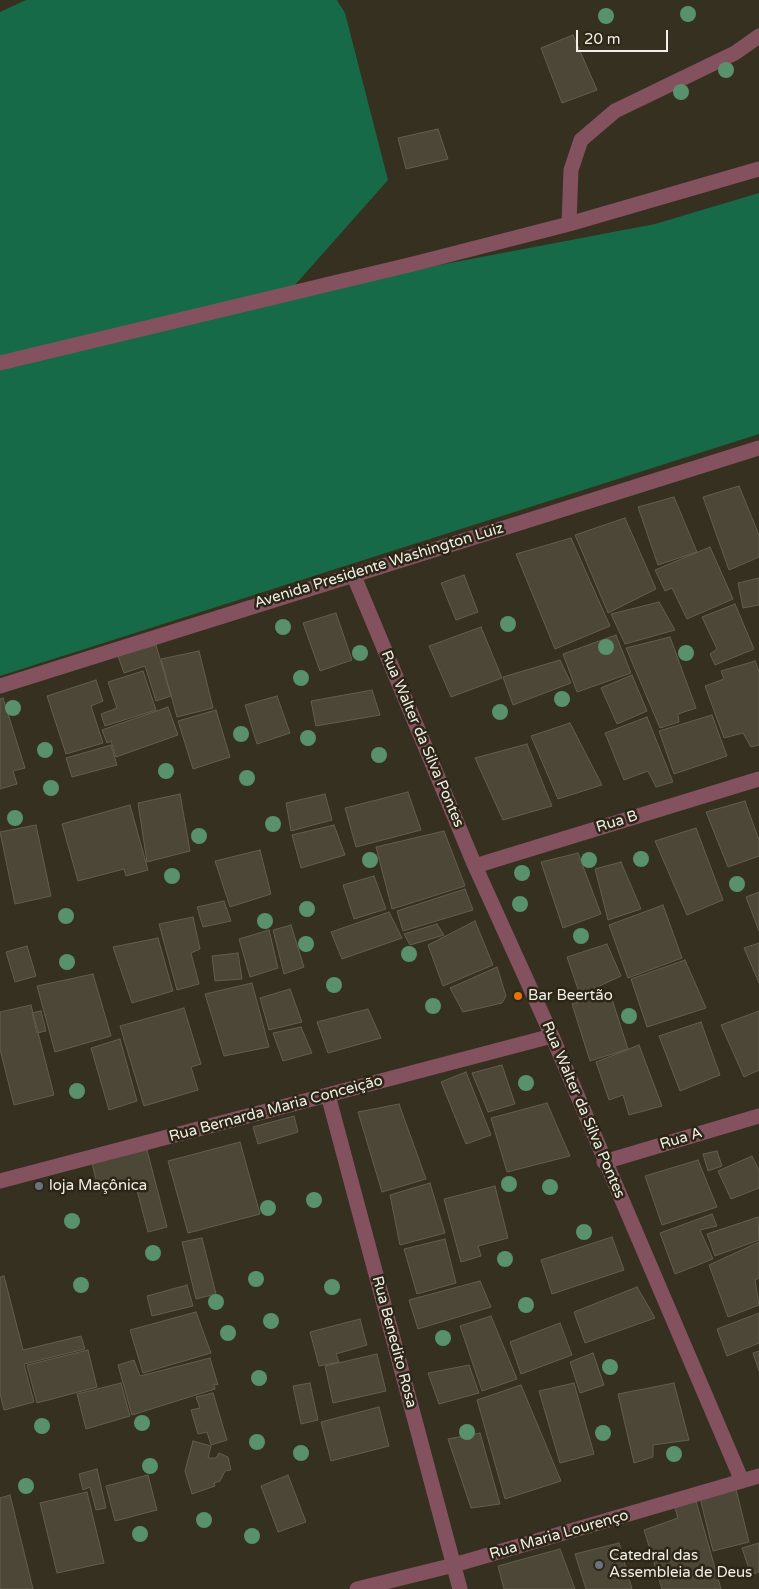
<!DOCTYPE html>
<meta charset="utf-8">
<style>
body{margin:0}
#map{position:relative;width:759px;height:1589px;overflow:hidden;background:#353020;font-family:"Varela Round",sans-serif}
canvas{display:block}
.scale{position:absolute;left:576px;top:30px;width:92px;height:22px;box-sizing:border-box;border:2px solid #f1eee5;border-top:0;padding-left:6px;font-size:15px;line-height:18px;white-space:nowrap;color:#f1eee5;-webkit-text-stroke:4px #2b2616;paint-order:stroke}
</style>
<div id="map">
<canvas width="759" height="1589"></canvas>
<div class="scale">20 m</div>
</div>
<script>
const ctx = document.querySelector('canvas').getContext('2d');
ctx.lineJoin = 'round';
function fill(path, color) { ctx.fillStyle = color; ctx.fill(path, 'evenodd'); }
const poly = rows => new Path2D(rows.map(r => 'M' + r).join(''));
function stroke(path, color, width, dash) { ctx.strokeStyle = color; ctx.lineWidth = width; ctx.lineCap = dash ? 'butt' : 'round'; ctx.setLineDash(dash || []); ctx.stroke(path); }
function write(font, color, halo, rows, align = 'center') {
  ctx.font = font + ' "Varela Round",sans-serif'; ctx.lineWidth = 5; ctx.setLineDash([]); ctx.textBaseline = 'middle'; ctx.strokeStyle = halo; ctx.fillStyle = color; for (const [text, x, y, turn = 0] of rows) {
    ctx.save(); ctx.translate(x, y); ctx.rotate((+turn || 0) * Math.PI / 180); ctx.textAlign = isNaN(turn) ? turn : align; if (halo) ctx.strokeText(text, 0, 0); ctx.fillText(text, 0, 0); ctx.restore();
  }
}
fill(poly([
 [26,0,337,0,345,13,388,180,287,294,655,224,759,193,759,434,0,676,0,12]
]), '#166a47');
const building = poly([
 [573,35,597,90,562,103,541,48,573,35],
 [438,129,448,159,406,169,398,138,438,129],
 [739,486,759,535,759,557,729,570,703,497,739,486],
 [674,497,697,552,658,565,638,507,674,497],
 [625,518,656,589,608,613,575,535,625,518],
 [571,538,610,626,555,649,516,554,571,538],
 [710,547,733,599,687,619,672,588,665,591,655,570,710,547],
 [464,575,478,612,456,620,441,583,464,575],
 [759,578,759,605,743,608,738,583,759,578],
 [659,602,675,630,625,644,611,614,659,602],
 [735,604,754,649,715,665,710,654,717,649,702,617,735,604],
 [336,613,352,660,320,671,303,623,336,613],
 [481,627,502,678,451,697,429,646,481,627],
 [616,635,631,673,577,692,563,654,616,635],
 [670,637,696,708,678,714,679,722,660,728,626,648,670,637],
 [156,645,171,696,156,701,145,666,124,673,118,656,156,645],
 [199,651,213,708,177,717,161,659,199,651],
 [560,660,571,683,513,705,503,677,560,660],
 [755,661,759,671,759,745,751,747,743,733,724,738,705,686,724,679,721,671,755,661],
 [143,671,156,710,105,726,101,714,117,708,108,682,143,671],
 [632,675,647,711,617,724,601,688,632,675],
 [96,680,103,701,91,706,103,743,66,754,47,696,96,680],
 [372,690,380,715,316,726,311,701,372,690],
 [277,696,290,733,257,744,245,705,277,696],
 [3,698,25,768,13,771,17,784,0,789,0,699,3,698],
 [168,707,178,735,116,757,111,741,107,743,102,730,168,707],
 [216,710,230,757,193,769,178,721,216,710],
 [712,715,727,756,674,774,659,731,712,715],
 [647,717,673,782,656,787,648,771,624,780,605,733,647,717],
 [570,723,602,785,558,799,531,736,570,723],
 [527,744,552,806,503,820,475,758,527,744],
 [111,745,117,765,72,777,66,758,111,745],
 [408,792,421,830,356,847,345,808,408,792],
 [180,794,190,851,147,862,138,803,180,794],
 [325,794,332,820,291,831,286,803,325,794],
 [745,801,759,840,759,856,728,867,706,812,745,801],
 [130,805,148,870,126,876,124,869,78,881,62,824,130,805],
 [36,825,51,896,15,904,0,832,36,825],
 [334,825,345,855,301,868,292,835,334,825],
 [696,828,723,900,687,915,655,841,696,828],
 [444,831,465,886,392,909,376,847,444,831],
 [260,850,271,894,230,907,215,861,260,850],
 [578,853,601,914,563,928,541,862,578,853],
 [621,862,641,909,608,920,595,869,621,862],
 [374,876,386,909,354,919,343,885,374,876],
 [465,889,473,910,403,931,397,911,465,889],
 [759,892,759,931,746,897,759,892],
 [224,901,231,921,203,927,197,907,224,901],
 [663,905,682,958,628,978,609,925,663,905],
 [389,912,402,938,342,959,331,932,389,912],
 [193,917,200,949,191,953,199,984,177,990,159,924,193,917],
 [475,921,493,965,443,986,428,945,475,921],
 [437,924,444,935,410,945,404,934,437,924],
 [291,925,304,967,284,974,273,930,291,925],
 [269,930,278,968,250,977,239,939,269,930],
 [158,938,173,991,132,1003,113,947,158,938],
 [759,943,759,983,744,948,759,943],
 [607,944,621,976,580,995,567,957,607,944],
 [27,946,36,976,15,982,6,952,27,946],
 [238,953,242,979,215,981,212,956,238,953],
 [685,960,706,1008,647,1027,631,979,685,960],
 [497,967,506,996,502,1003,463,1012,450,988,497,967],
 [93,974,111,1036,55,1052,37,986,93,974],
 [252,983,269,1047,224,1056,205,994,252,983],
 [290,989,302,1022,269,1030,260,998,290,989],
 [610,993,628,1049,590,1061,572,1004,610,993],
 [31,1005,54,1095,14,1105,0,1049,0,1012,31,1005],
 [184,1008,201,1064,191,1067,198,1090,144,1106,120,1026,184,1008],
 [368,1009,381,1038,328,1053,317,1022,368,1009],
 [41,1011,46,1031,37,1033,32,1013,41,1011],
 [759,1011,759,1070,744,1077,721,1025,759,1011],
 [701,1022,720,1075,680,1091,659,1036,701,1022],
 [301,1027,312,1053,283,1061,273,1033,301,1027],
 [120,1039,137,1101,109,1110,91,1048,120,1039],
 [639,1045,662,1106,629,1115,623,1095,609,1100,596,1062,639,1045],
 [502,1065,515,1104,488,1112,472,1073,502,1065],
 [466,1072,491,1135,466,1144,441,1082,466,1072],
 [547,1103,570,1156,507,1172,491,1118,547,1103],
 [399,1104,426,1179,382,1192,358,1112,399,1104],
 [294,1116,298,1132,258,1144,253,1127,294,1116],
 [240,1142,260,1214,188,1233,168,1161,240,1142],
 [147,1150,167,1227,148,1232,135,1183,99,1192,92,1163,147,1150],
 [717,1151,722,1166,708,1171,703,1154,717,1151],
 [752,1156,759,1170,759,1188,731,1199,718,1171,752,1156],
 [698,1160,717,1207,662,1225,645,1176,698,1160],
 [430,1183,445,1233,400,1245,390,1195,430,1183],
 [495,1186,508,1238,478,1246,481,1256,461,1262,444,1199,495,1186],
 [712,1214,717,1226,700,1230,713,1259,675,1274,660,1233,712,1214],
 [758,1217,759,1240,715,1256,707,1234,758,1217],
 [612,1237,624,1270,552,1294,541,1260,612,1237],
 [202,1238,216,1294,196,1299,182,1242,202,1238],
 [445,1239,456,1283,417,1294,404,1249,445,1239],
 [759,1242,759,1278,755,1280,759,1305,728,1317,709,1265,759,1242],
 [4,1276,23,1350,81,1336,85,1349,24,1364,34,1402,4,1410,0,1394,0,1277,4,1276],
 [480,1281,491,1307,418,1329,409,1300,480,1281],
 [187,1285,193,1306,152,1316,147,1296,187,1285],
 [637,1287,655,1318,585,1343,574,1312,637,1287],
 [196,1312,211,1353,143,1373,130,1330,196,1312],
 [759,1313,759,1343,727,1356,717,1329,759,1313],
 [491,1316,517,1379,482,1391,460,1326,491,1316],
 [360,1319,367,1345,336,1354,339,1362,319,1366,310,1332,360,1319],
 [560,1323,572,1355,521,1374,510,1342,560,1323],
 [88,1350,97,1387,37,1403,27,1365,88,1350],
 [759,1351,759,1371,753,1353,759,1351],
 [593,1353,604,1385,580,1393,570,1362,593,1353],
 [377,1354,386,1391,333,1403,325,1366,377,1354],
 [210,1358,218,1385,214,1384,215,1389,132,1415,118,1365,134,1360,140,1376,210,1358],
 [469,1365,479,1393,439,1404,428,1373,469,1365],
 [121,1383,130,1416,86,1429,77,1394,121,1383],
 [310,1383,318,1420,301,1424,293,1386,310,1383],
 [574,1383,594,1454,560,1463,539,1391,574,1383],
 [674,1383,689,1440,653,1445,653,1457,634,1463,618,1394,674,1383],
 [521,1385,561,1481,505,1499,477,1400,521,1385],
 [213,1393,227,1440,211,1445,207,1432,198,1434,191,1410,200,1408,196,1397,213,1393],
 [379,1407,389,1446,331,1461,321,1422,379,1407],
 [480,1433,500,1504,471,1508,448,1439,480,1433],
 [193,1441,211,1446,208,1458,216,1458,219,1453,228,1457,231,1470,225,1471,220,1481,214,1483,215,1486,192,1494,185,1471,193,1441],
 [97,1469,106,1508,96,1510,90,1487,83,1490,79,1474,97,1469],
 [148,1475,157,1510,115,1521,106,1486,148,1475],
 [288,1475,306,1522,278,1532,261,1486,288,1475],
 [736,1489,749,1542,713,1551,700,1498,736,1489],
 [87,1492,104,1563,57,1573,40,1503,87,1492],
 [10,1495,33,1589,0,1589,0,1498,10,1495],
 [696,1501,721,1589,662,1589,644,1530,678,1518,675,1508,696,1501],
 [619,1543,632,1589,586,1589,575,1554,619,1543],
 [759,1543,759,1572,751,1575,742,1548,759,1543],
 [560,1549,575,1589,504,1589,498,1566,560,1549]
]);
fill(building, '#4c4737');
stroke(building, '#635e4d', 1);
stroke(poly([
 [569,224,571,170,581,140,615,111,735,53,759,36],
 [0,363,417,263,569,224,759,169],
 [353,574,475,866,552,1036,742,1481],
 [0,686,759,448],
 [475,866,759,779],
 [328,1095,460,1589],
 [604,1162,759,1116],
 [0,1181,552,1036],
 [357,1589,454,1565,759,1476]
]), '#84515f', 15);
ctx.fillStyle = '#58916c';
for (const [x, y] of [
 [688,14],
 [606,16],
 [726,70],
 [681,92],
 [508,624],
 [283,627],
 [606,647],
 [360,653],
 [686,653],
 [301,678],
 [562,699],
 [13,708],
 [500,712],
 [241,734],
 [308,738],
 [45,750],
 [379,755],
 [166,771],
 [247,778],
 [51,788],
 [15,818],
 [273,824],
 [199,836],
 [641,859],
 [370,860],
 [589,860],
 [522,873],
 [172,876],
 [737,884],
 [520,904],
 [307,909],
 [66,916],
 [265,921],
 [581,936],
 [306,944],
 [409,954],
 [67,962],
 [334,985],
 [433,1006],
 [629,1016],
 [526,1083],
 [77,1091],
 [509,1184],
 [550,1187],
 [314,1200],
 [268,1208],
 [72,1221],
 [584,1232],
 [153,1253],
 [505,1259],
 [256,1279],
 [81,1285],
 [332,1287],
 [216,1302],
 [526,1305],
 [271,1321],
 [228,1333],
 [443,1338],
 [610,1367],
 [259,1378],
 [142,1423],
 [42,1426],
 [467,1432],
 [603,1433],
 [257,1442],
 [301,1453],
 [674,1454],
 [150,1466],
 [26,1486],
 [204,1520],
 [140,1534],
 [252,1536]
]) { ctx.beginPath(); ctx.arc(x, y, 8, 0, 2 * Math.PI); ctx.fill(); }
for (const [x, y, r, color] of [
 [518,996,5,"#e8710a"],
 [39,1186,5,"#6b7280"],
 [599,1565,5,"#6b7280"]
]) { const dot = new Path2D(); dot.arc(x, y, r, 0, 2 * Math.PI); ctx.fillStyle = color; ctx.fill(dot); stroke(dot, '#2b2616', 2); }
write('15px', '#f1eee5', '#2b2616', [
 ["Avenida Presidente Washington Luiz",379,566,-17],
 ["Rua Walter da Silva Pontes",422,739,67],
 ["Rua B",617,822,-17],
 ["Rua Bernarda Maria Conceição",276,1109,-15],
 ["Rua Walter da Silva Pontes",583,1110,67],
 ["Rua A",681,1139,-17],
 ["Rua Benedito Rosa",394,1342,75],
 ["Rua Maria Lourenço",559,1535,-16]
]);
write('15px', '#f1eee5', '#2b2616', [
 ["Bar Beertão",528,996],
 ["loja Maçônica",49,1186],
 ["Catedral das",609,1556],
 ["Assembleia de Deus",609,1573]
], 'left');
</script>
